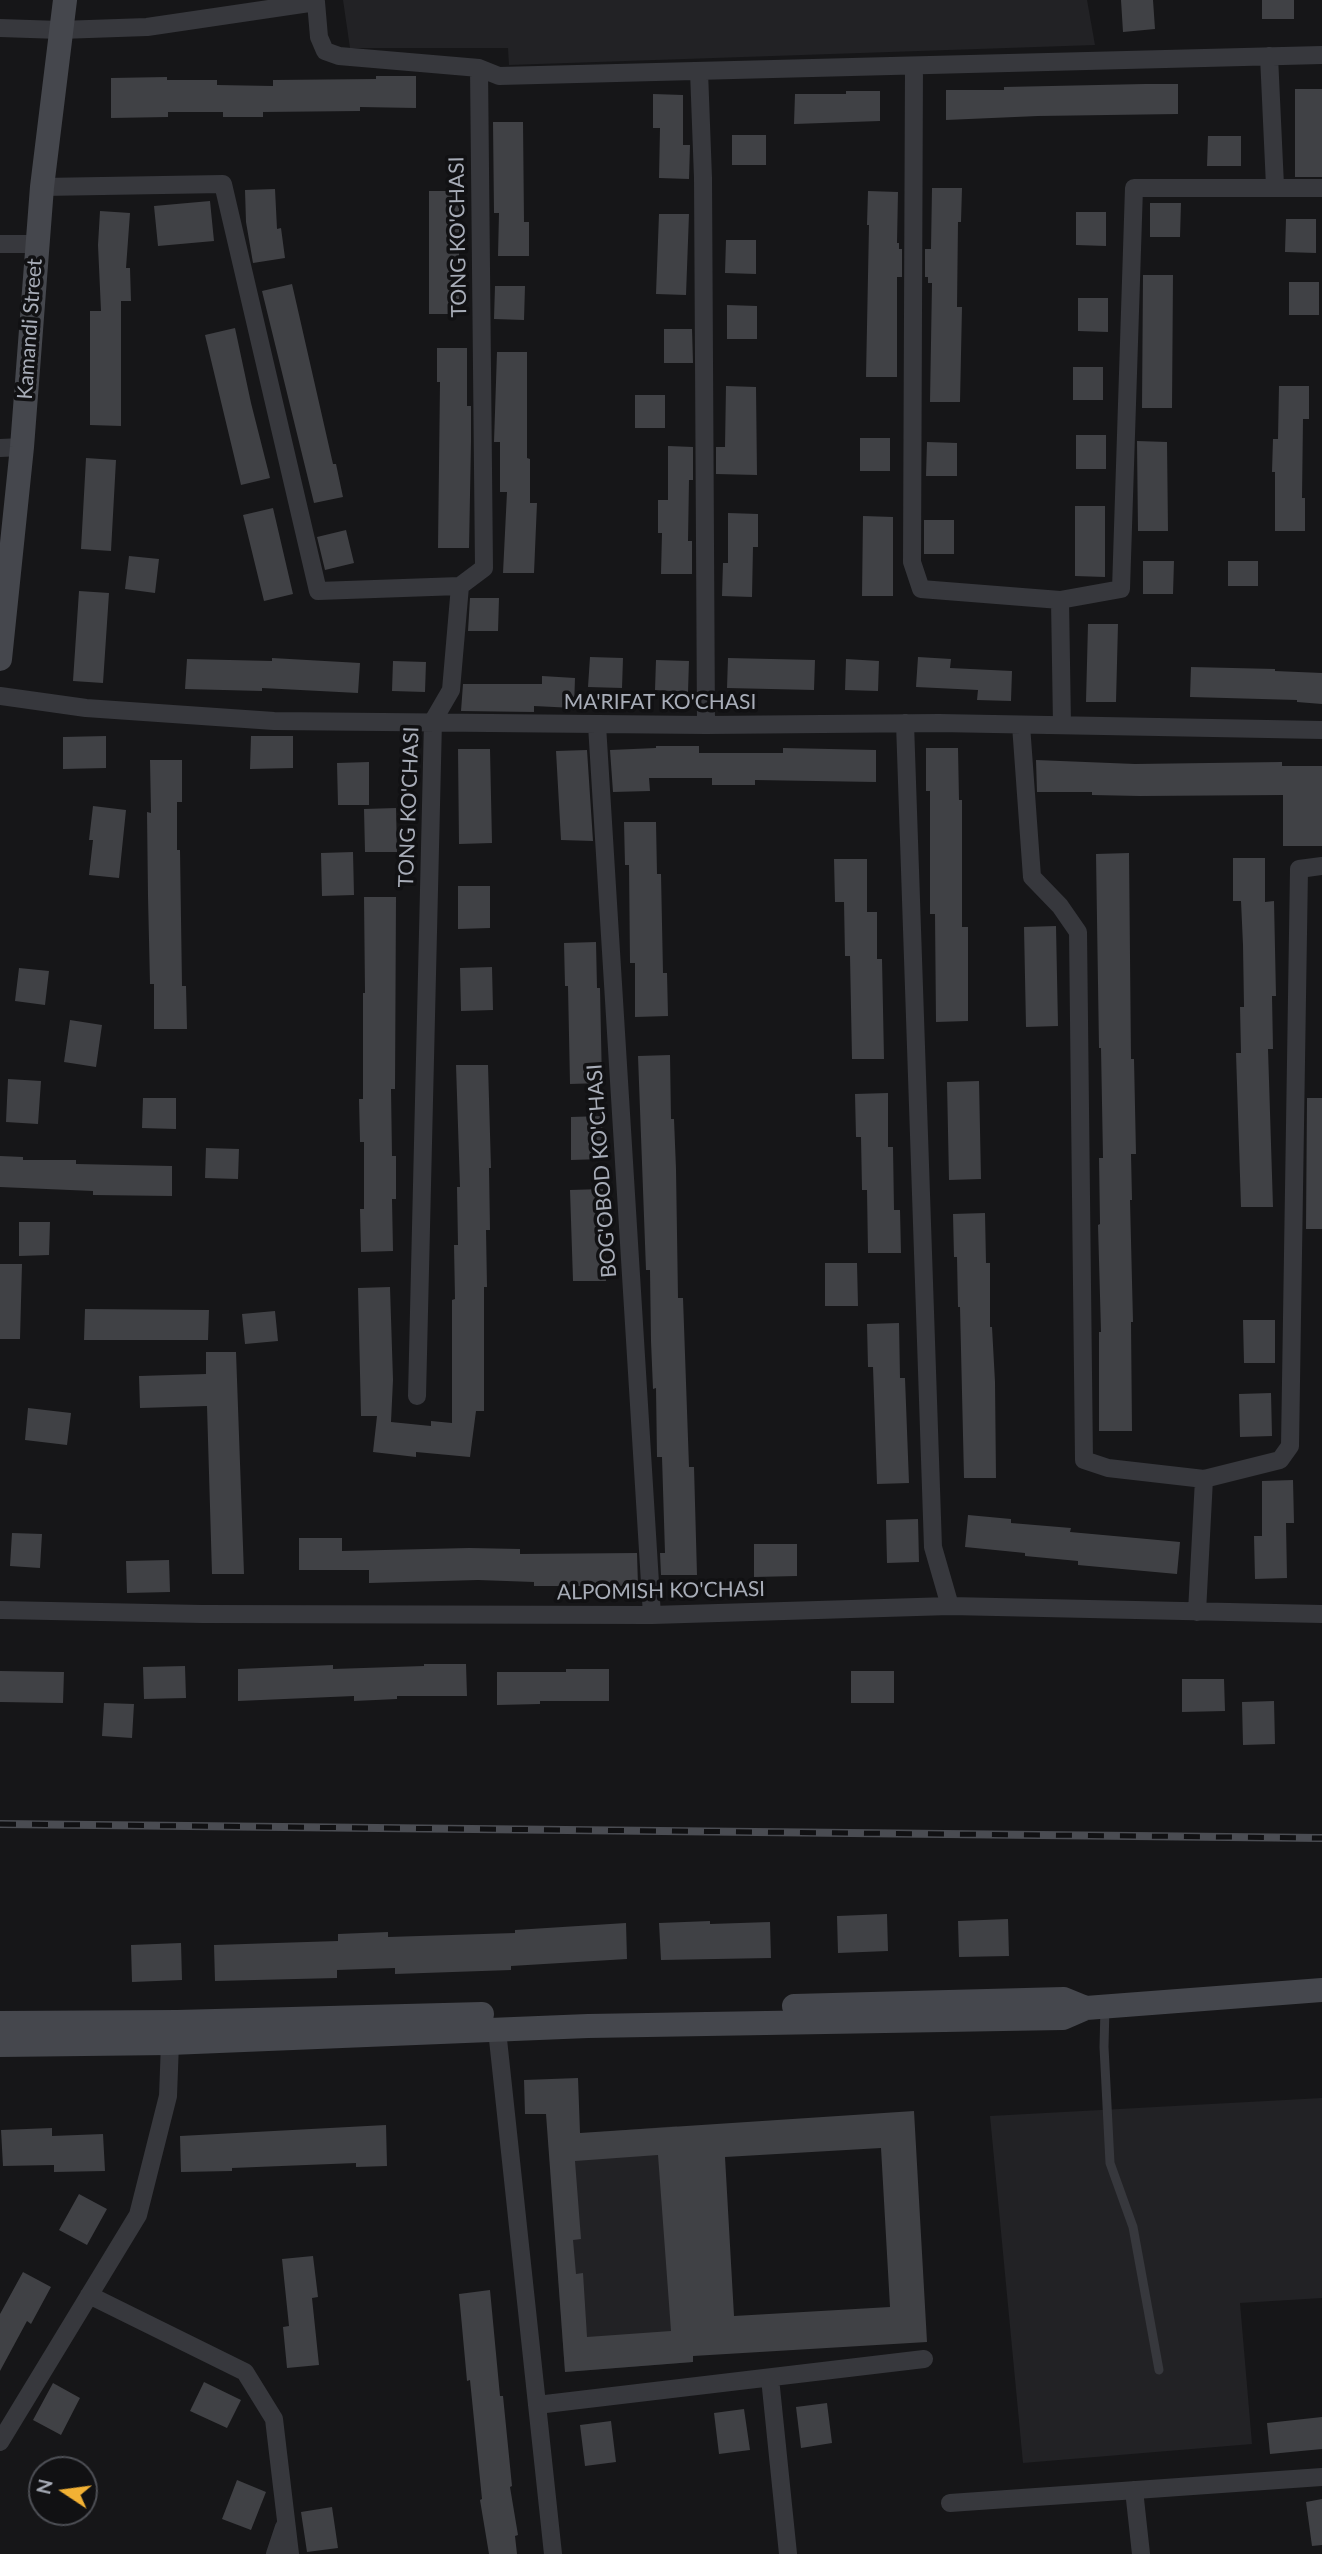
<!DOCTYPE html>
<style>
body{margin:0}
#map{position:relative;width:1322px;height:2554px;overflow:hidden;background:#161618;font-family:Lato,sans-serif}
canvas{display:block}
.north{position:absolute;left:28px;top:2456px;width:70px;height:70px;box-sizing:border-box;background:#111113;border:2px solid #4d4f55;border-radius:50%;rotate:283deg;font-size:19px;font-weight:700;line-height:28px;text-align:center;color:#a8adb8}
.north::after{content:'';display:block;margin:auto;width:24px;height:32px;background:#f2b134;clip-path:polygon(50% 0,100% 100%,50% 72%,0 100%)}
</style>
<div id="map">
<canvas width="1322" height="2554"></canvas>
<div class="north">N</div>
</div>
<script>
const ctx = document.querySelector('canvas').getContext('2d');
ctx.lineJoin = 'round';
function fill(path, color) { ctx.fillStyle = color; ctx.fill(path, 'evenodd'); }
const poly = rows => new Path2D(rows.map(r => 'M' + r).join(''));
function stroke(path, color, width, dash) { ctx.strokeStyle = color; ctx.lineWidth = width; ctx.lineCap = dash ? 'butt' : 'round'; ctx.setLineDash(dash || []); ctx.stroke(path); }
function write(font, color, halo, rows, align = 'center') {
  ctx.font = font + ' Lato,sans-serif'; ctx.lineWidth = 7; ctx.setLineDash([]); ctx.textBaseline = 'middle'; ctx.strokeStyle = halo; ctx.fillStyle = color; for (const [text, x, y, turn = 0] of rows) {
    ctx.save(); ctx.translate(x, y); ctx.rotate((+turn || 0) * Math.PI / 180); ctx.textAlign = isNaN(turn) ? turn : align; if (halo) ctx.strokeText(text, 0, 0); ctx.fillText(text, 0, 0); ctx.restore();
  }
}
fill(poly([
 [343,0,1087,0,1095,45,509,65,508,48,350,48],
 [1322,2098,1322,2298,1240,2303,1252,2444,1023,2463,990,2116],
 [677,2126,693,2362,565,2372,548,2136]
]), '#222225');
fill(poly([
 [1121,0,1153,0,1155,29,1123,32],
 [1262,0,1294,0,1294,19,1262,19],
 [376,76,416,76,416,108,360,107,360,111,263,112,263,117,223,117,223,112,168,112,168,117,111,118,111,78,167,77,167,80,217,80,217,85,273,86,273,80,376,79],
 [1145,84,1178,84,1178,114,1038,116,946,120,946,90,1004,90,1004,87],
 [1295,89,1322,89,1322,177,1295,177],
 [846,91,880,91,880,121,794,124,795,94,846,94],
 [653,94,683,95,683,145,690,145,689,179,659,178,660,128,653,128],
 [493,122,523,122,524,222,529,222,529,256,498,256,499,213,494,213],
 [732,135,766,135,766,165,732,165],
 [1208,136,1241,136,1241,166,1207,166],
 [932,188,962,188,961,222,958,222,957,307,962,307,960,402,930,402,932,283,928,283,928,277,925,277,925,249,931,249],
 [275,189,277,229,281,228,285,258,253,263,246,222,245,190],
 [429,191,459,191,459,314,429,314],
 [868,191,898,192,897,243,899,243,899,249,902,249,902,277,897,277,897,377,866,377,869,225,867,225],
 [210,201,214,241,158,246,154,206],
 [1150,203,1181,203,1180,237,1150,237],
 [100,211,130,213,126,268,130,268,131,301,121,301,121,426,90,425,90,311,101,311,98,245],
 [1076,212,1106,212,1106,246,1076,245],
 [659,214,689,214,686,295,656,294],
 [1286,219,1316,219,1316,253,1285,252],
 [726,240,756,240,756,274,725,273],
 [1143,275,1173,275,1172,408,1142,408],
 [1289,282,1319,282,1319,315,1289,315],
 [292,284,333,464,336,464,343,497,314,503,262,291],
 [495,286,525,286,524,320,494,319],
 [1078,298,1108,298,1108,332,1078,331],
 [727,305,757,306,757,339,727,339],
 [235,328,251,403,270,478,241,485,205,335],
 [664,329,692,329,693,363,664,363],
 [437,348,467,348,467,406,471,406,471,442,469,548,438,548,440,382,437,382],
 [497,352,527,352,527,458,530,459,530,503,537,503,534,573,503,573,507,492,500,492,500,442,494,442],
 [1073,367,1103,367,1103,400,1073,400],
 [726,386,756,387,757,475,716,474,716,447,725,447],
 [1279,386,1309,386,1309,419,1303,419,1302,498,1305,498,1305,531,1275,531,1275,472,1272,472,1273,439,1278,439],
 [635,395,665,395,665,428,635,428],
 [1076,435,1106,435,1106,469,1076,469],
 [860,438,890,438,890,471,860,471],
 [1137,441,1167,442,1168,531,1138,531],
 [927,442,957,443,957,476,926,476],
 [668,446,693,447,693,480,689,480,688,541,692,541,692,574,661,574,662,533,658,533,658,500,668,500],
 [86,458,116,460,111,551,81,549],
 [1075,506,1105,506,1105,577,1075,576],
 [273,508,293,594,264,601,243,515],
 [728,513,758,514,758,547,753,547,752,597,722,596,723,563,728,563],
 [863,516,893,517,893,596,862,596],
 [924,520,954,520,954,554,924,554],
 [346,530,354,563,325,570,317,537],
 [129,556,159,559,155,593,125,589],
 [1143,561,1174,561,1173,594,1143,594],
 [1228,561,1258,561,1258,586,1228,586],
 [79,591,109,593,103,683,73,681],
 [470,598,499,598,498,631,468,631],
 [1088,624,1118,624,1116,702,1086,702],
 [590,657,623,658,622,688,588,687],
 [918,657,951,659,950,668,1012,671,1011,701,977,700,978,690,916,687],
 [272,658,360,663,358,693,262,688,262,691,185,689,187,659,272,661],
 [728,658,815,660,814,690,727,688],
 [846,659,879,661,878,691,845,690],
 [656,660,689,661,688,692,655,690],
 [393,661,426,662,425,692,392,691],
 [1191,667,1275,669,1275,671,1322,673,1322,704,1297,702,1297,700,1190,697],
 [542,676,575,678,574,708,534,706,534,712,461,711,463,684,542,684],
 [106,736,106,768,63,769,63,737],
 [251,736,293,736,293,768,250,769],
 [656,746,699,746,699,753,783,753,783,748,876,750,876,782,755,780,755,785,712,785,712,778,649,778,650,791,613,792,610,750,656,748],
 [926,748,958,748,959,800,962,800,962,927,968,927,968,1021,936,1022,935,914,930,914,930,791,926,791],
 [458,749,490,749,492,843,459,844],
 [587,750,593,841,561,840,556,751],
 [150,760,182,760,182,802,177,802,177,850,180,850,182,986,186,986,187,1029,154,1029,154,984,150,984,148,896,147,812,151,813],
 [1036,760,1135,764,1282,762,1282,766,1322,766,1322,846,1283,846,1283,795,1140,796,1092,795,1092,792,1037,792],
 [369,762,369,805,338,805,337,763],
 [93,806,126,810,119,878,89,875,93,840,89,840],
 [396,808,397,852,365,852,364,809],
 [624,822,656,822,657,874,661,874,663,973,667,973,668,1016,635,1017,635,963,630,963,629,865,625,865],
 [353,852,354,895,322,896,321,853],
 [1129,853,1131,1059,1134,1059,1136,1154,1131,1154,1132,1200,1130,1200,1133,1322,1131,1322,1132,1431,1099,1431,1099,1332,1101,1332,1098,1225,1100,1224,1099,1158,1103,1158,1101,1048,1099,1048,1096,854],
 [1233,858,1265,858,1265,902,1274,901,1276,996,1272,996,1273,1049,1268,1049,1273,1207,1241,1207,1236,1053,1241,1053,1240,1007,1244,1007,1243,945,1241,901,1233,901],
 [834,859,867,859,867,912,877,912,877,959,882,959,884,1059,852,1059,850,956,845,956,844,902,835,902],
 [458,886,490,886,490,928,458,929],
 [364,897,396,897,395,1089,391,1089,392,1156,396,1156,396,1199,392,1199,393,1251,361,1252,360,1209,364,1209,364,1142,360,1142,359,1099,363,1099,363,993,365,993],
 [1056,926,1058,1026,1026,1027,1024,927],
 [596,942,597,988,600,988,602,1083,570,1084,568,986,565,986,564,943],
 [492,967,493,1010,461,1011,460,968],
 [19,968,49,971,45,1005,15,1001],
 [70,1020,102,1025,96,1067,64,1062],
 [670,1055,671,1119,674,1119,676,1169,678,1298,683,1298,689,1467,694,1467,697,1575,661,1575,660,1553,665,1553,662,1457,657,1457,656,1388,653,1389,651,1341,650,1270,646,1270,638,1056],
 [456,1065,488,1065,491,1168,489,1168,490,1230,486,1230,487,1287,484,1287,484,1411,476,1411,470,1457,416,1452,416,1457,373,1452,377,1416,361,1416,358,1288,390,1287,393,1380,391,1422,431,1426,431,1421,452,1423,452,1300,455,1299,454,1245,458,1245,457,1187,460,1187],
 [8,1079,41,1081,38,1124,6,1122],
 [979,1081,981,1179,949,1180,947,1082],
 [888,1093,888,1147,893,1147,894,1210,900,1210,901,1253,868,1253,867,1190,862,1190,861,1137,856,1137,855,1094],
 [143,1098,176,1098,176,1129,142,1128],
 [1307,1098,1322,1098,1322,1229,1306,1229],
 [602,1116,603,1159,571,1160,571,1117],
 [206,1148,239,1149,238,1179,205,1178],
 [0,1156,23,1157,23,1160,76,1160,76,1164,172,1166,172,1196,93,1195,93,1191,0,1187],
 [603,1189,606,1281,573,1281,570,1190],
 [985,1213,986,1263,990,1263,990,1327,992,1327,995,1382,996,1478,964,1478,960,1307,958,1307,957,1257,954,1257,953,1214],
 [19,1222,50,1222,49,1255,19,1256],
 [825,1263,857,1263,858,1306,825,1306],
 [0,1264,22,1264,20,1339,0,1339],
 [85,1309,209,1310,208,1340,84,1340],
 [275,1311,278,1341,245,1344,242,1314],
 [1243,1320,1275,1320,1275,1363,1244,1363],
 [899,1323,900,1378,905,1378,909,1483,877,1484,873,1367,868,1367,867,1324],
 [206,1352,236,1352,244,1574,212,1574,207,1406,140,1408,139,1376,206,1374],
 [1271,1393,1272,1436,1240,1437,1239,1394],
 [28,1408,71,1413,67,1445,25,1440],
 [1293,1480,1294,1523,1286,1523,1287,1578,1255,1579,1254,1536,1262,1536,1262,1481],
 [968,1515,1011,1519,1011,1523,1071,1528,1070,1532,1180,1542,1177,1574,1078,1565,1078,1561,1025,1556,1025,1553,965,1547],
 [918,1519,919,1562,887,1563,886,1520],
 [12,1533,42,1534,40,1568,10,1566],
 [299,1538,342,1538,342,1551,469,1548,520,1549,520,1554,637,1553,638,1586,534,1586,534,1582,478,1580,369,1583,369,1570,299,1570],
 [754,1544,797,1544,797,1576,754,1577],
 [169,1560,170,1592,127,1593,126,1561],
 [424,1664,466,1664,467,1696,397,1696,397,1699,354,1701,354,1696,238,1701,238,1669,333,1665,333,1669,424,1666],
 [185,1666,186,1698,144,1699,143,1667],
 [566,1669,609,1669,609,1701,540,1701,540,1704,497,1705,497,1672,566,1672],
 [0,1671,64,1672,63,1703,0,1702],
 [851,1671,894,1671,894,1703,851,1703],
 [1182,1679,1224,1679,1225,1711,1182,1712],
 [1274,1701,1275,1744,1243,1745,1242,1702],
 [104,1703,134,1704,132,1738,102,1736],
 [887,1914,888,1951,838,1953,837,1916],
 [1008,1919,1009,1956,959,1957,958,1921],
 [710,1921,710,1924,770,1922,771,1958,661,1960,659,1923],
 [626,1923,627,1959,511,1966,511,1970,395,1974,395,1968,337,1970,337,1978,215,1981,214,1945,338,1941,338,1934,388,1932,388,1937,515,1933,515,1930],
 [181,1943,182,1980,132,1982,131,1945],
 [578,2078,580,2133,914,2111,927,2342,693,2356,693,2362,565,2372,546,2114,525,2114,524,2080],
 [881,2148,890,2307,734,2316,725,2157],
 [658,2155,671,2331,587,2337,583,2273,576,2274,573,2240,581,2239,575,2161],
 [386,2125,387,2166,356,2167,356,2163,232,2168,232,2171,181,2172,180,2136],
 [52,2128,52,2136,103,2134,105,2171,54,2172,54,2165,3,2166,1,2130],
 [79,2194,107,2209,87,2245,59,2230],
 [313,2256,318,2297,312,2298,319,2365,287,2368,283,2327,289,2326,282,2259],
 [23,2272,51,2287,31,2324,27,2321,0,2371,0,2314],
 [490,2290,500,2396,503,2396,512,2486,510,2487,518,2535,515,2536,517,2554,489,2554,480,2500,482,2499,470,2380,467,2381,459,2294],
 [204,2382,241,2400,227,2428,190,2411],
 [53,2383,80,2398,61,2435,33,2420],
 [827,2403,832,2443,801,2448,796,2407],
 [744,2409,750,2450,719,2454,714,2413],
 [1322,2417,1322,2449,1270,2454,1267,2423],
 [611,2421,616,2462,585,2466,580,2425],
 [237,2480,266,2492,251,2530,222,2519],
 [1322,2499,1322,2545,1312,2546,1306,2502],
 [332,2507,338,2548,307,2552,301,2512]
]), '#404145');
stroke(poly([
 [1105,2007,1104,2047,1110,2163,1133,2227,1159,2370]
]), '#37383d', 9);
stroke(poly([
 [0,28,60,30,147,27,316,2,319,37,325,51,339,56,479,68,499,76,1322,55],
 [1269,56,1275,186],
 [914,66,912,562,921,589,1060,600,1121,589,1134,188,1322,188],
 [699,71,703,178,706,725],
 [42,187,223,184,318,591,460,586],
 [0,244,36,244],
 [0,448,22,447],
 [1060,600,1062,725],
 [0,696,86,708,274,721,706,725,939,723,1322,730],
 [905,723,933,1547,950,1606],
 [597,725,652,1615],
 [1021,725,1032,877,1060,906,1078,932,1084,1460,1108,1468,1204,1479,1280,1460,1290,1446,1299,869,1322,866],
 [417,1396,433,721,451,690,460,586,484,568,479,68],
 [0,1610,202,1614,652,1615,950,1606,1322,1614],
 [1197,1612,1204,1479],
 [497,2030,553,2554],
 [89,2295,245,2372,274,2419,290,2554],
 [770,2378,788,2554],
 [537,2405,924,2359],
 [0,2442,138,2215,168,2096,170,2043],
 [1134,2490,1141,2554],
 [950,2503,1322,2477],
 [275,2554,284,2527]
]), '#37383d', 18);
stroke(poly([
 [0,659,22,447,42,187,65,0],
 [794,2006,1064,1999,1086,2008],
 [0,2023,177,2022,482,2014],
 [0,2045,170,2043,588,2026,1063,2018,1086,2008,1322,1990]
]), '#45474d', 24);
const rail = poly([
 [0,1824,1322,1838]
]);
stroke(rail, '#4a4c52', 8);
stroke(rail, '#111113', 5, [16]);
write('21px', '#a8adb8', '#111113', [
 ["TONG KO'CHASI",458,237,-91],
 ["Kamandi Street",30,329,-86],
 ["MA'RIFAT KO'CHASI",660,702],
 ["TONG KO'CHASI",409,807,-88],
 ["BOG'OBOD KO'CHASI",602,1171,-94],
 ["ALPOMISH KO'CHASI",661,1591,-1]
]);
</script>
